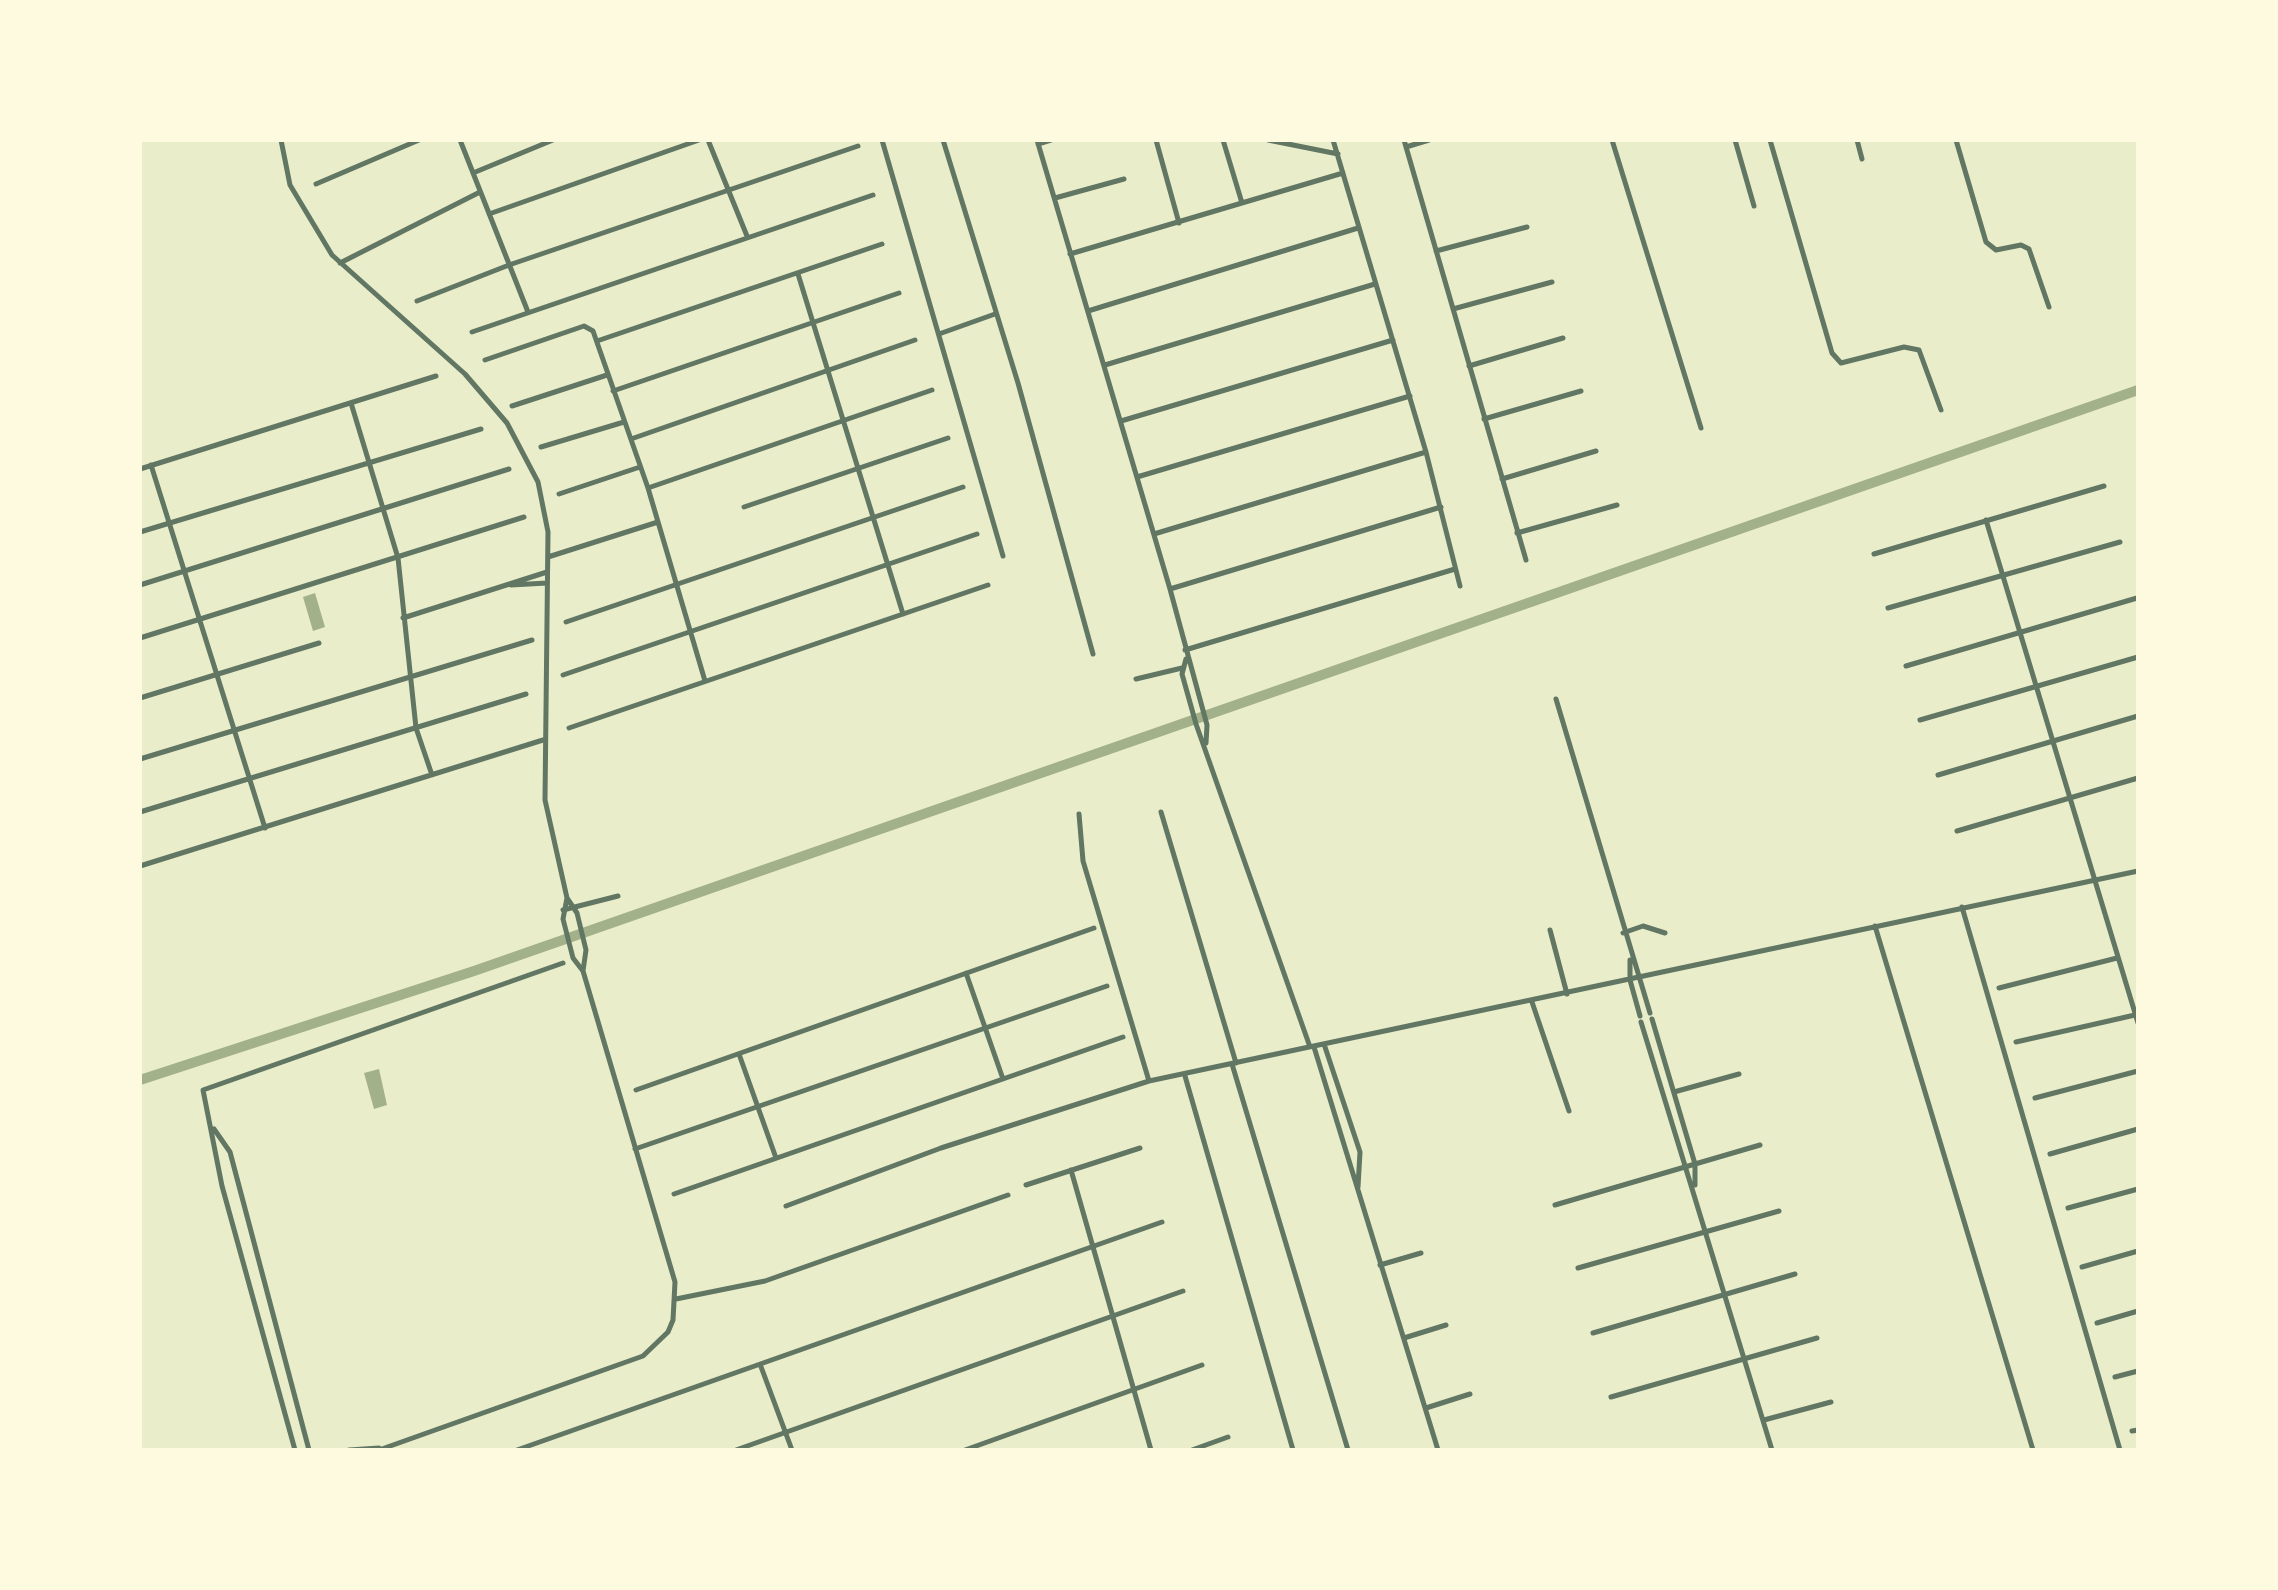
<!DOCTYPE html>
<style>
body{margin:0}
#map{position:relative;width:2278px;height:1590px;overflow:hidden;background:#e9edc9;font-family:"PT Serif",serif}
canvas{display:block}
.frame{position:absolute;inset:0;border:142px solid #fefae0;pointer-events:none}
</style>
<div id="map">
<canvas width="2278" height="1590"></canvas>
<div class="frame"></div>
</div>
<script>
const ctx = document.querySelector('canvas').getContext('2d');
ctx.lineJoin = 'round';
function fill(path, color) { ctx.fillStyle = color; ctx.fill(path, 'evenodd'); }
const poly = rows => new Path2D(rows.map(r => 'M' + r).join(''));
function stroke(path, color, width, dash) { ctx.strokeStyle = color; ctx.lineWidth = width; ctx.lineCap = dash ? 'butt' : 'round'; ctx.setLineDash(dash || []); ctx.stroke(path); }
fill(poly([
 [315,593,325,627,313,631,303,597],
 [379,1069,387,1105,374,1109,364,1073]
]), '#a3b18a');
stroke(poly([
 [140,1080,474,971,2138,390]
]), '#a3b18a', 10);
stroke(poly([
 [281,140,290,185,332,255,465,374,507,423,538,482,548,532,545,800,567,898,577,913,586,950,583,971],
 [460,140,528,312],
 [708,140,747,236],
 [882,140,1003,556],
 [943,140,1018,383,1093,654],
 [1037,140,1170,589,1207,725,1206,743],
 [1156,140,1179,223],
 [1223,140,1242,203],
 [1268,140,1338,154],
 [1333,140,1426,452,1460,586],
 [1404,140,1526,560],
 [1612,140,1701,428],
 [1735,140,1754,206],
 [1770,140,1832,353,1841,363,1904,347,1919,350,1941,410],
 [1857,140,1862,159],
 [1956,140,1986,242,1996,250,2021,245,2029,249,2049,307],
 [1038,144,1051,140],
 [1406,147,1429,140],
 [473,173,553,140],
 [316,184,419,140],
 [1055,198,1124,179],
 [489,214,699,140],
 [1436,251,1527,227],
 [1070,254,1343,173],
 [340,263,480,192],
 [798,274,903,614],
 [417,301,509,265,858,146],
 [1453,309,1552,282],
 [1088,311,1358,228],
 [472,332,873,195],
 [939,334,995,314],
 [597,341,882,244],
 [485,360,584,326,593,331,648,488,705,681],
 [1105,365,1375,284],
 [1469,366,1563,338],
 [613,391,899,293],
 [351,403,398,558,416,728,432,775],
 [512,406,607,375],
 [1484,419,1581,391],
 [1121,421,1393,340],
 [631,439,915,340],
 [541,447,624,422],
 [151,465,265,828],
 [140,469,436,376],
 [1137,477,1410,396],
 [1502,479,1596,451],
 [648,488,932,390],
 [559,494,640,467],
 [744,507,948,438],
 [1986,520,2138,1023],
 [140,532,481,429],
 [1517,533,1617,505],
 [1154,534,1426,452],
 [1874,554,2104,486],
 [548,557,658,522],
 [140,585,509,469],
 [511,585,547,583],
 [1170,589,1441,507],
 [1888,608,2120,542],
 [403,618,547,572],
 [566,622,963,487],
 [140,638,524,517],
 [1185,650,1455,569],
 [1186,659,1182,674,1196,724,1310,1047],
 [1906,666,2137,598],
 [563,675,977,534],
 [1136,679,1182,668],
 [140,698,319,643],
 [1556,699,1650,1013],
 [1920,720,2138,657],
 [569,728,988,585],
 [140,759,532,640],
 [1938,775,2138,716],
 [140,812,526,694],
 [1161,812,1236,1063],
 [1079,814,1083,861,1149,1081],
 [1957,831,2138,778],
 [140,866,543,740],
 [1962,907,2120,1450],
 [563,910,618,896],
 [1875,926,2033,1450],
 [1550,930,1567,994],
 [1623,933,1643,926,1665,933],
 [1630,960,1630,980,1640,1016],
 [966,973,1003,1079],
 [1999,988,2117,958],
 [1532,1002,1569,1111],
 [1652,1019,1695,1164,1695,1185],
 [1641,1022,1772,1450],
 [2016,1042,2135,1015],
 [1324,1044,1360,1152,1358,1187],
 [1314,1047,1438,1450],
 [739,1054,776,1158],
 [1232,1064,1348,1450],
 [1185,1076,1293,1450],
 [636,1090,1094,928],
 [1674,1092,1739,1074],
 [2035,1098,2138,1071],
 [214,1129,230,1152,309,1450],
 [635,1149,1107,986],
 [2050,1154,2138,1129],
 [1071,1170,1151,1450],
 [1026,1185,1140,1148],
 [674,1194,1123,1037],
 [1555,1205,1760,1145],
 [786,1206,941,1148,1149,1081,2138,871],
 [2068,1208,2138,1189],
 [1380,1265,1421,1253],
 [2082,1267,2138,1251],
 [1578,1268,1779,1211],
 [676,1299,765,1281,1008,1195],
 [2097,1323,2138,1311],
 [1593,1333,1795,1274],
 [1404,1338,1446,1325],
 [760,1364,792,1450],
 [2115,1377,2138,1371],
 [1611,1397,1817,1338],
 [1426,1408,1470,1394],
 [1764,1420,1831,1402],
 [2132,1431,2138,1430],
 [295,1450,222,1186,203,1090,563,963],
 [349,1450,379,1448],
 [379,1450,643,1356,668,1332,673,1320,675,1282,583,971,573,958,563,919,567,898],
 [517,1450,1162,1222],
 [736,1450,1183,1291],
 [965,1450,1202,1365],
 [1192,1450,1228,1437]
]), '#617663', 5);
</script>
